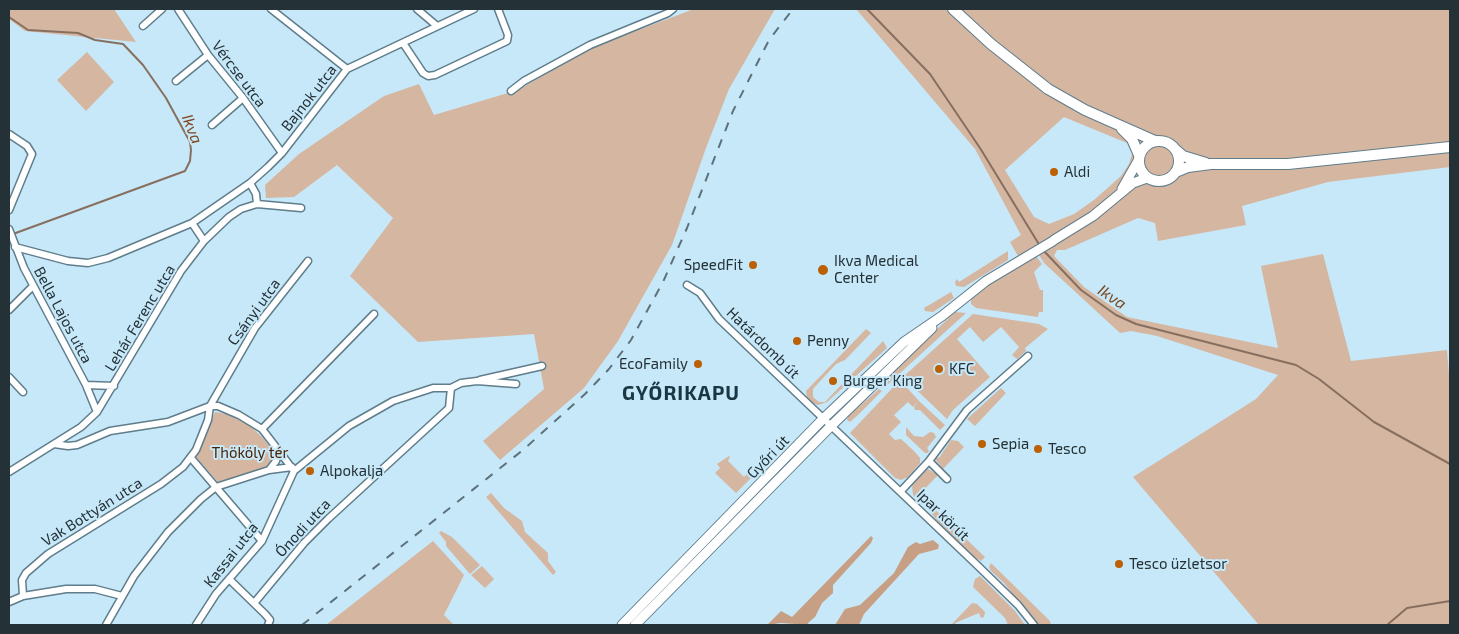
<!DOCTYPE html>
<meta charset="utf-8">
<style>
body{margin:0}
#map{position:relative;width:1459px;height:634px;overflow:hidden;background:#c7e8f8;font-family:"Exo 2",sans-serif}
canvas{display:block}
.frame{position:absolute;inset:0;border:10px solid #243137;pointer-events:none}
</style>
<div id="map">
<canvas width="1459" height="634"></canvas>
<div class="frame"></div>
</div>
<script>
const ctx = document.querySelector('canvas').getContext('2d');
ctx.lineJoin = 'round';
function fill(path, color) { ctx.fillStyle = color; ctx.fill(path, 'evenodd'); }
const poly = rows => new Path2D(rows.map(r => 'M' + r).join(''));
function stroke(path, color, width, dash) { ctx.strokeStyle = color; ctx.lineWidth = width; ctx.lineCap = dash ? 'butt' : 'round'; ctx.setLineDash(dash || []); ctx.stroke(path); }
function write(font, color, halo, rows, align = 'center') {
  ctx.font = font + ' "Exo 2",sans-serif'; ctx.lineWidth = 4; ctx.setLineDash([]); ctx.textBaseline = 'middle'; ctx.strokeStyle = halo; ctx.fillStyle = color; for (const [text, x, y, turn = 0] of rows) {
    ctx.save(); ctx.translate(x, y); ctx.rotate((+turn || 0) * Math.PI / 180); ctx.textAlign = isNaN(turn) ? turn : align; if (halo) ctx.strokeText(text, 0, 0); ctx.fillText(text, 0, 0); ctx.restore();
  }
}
fill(poly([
 [9,9,114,9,136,42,25,31,9,19],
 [694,9,775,9,729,89,706,148,672,245,618,341,584,388,500,460,483,441,544,389,534,334,418,342,350,276,393,218,337,165,294,197,266,198,265,185,299,154,384,96,419,84,434,115,518,90,591,48],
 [856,9,1450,9,1450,167,1328,182,1242,206,1246,225,1158,241,1155,223,1138,218,1065,250,1057,250,1054,256,1084,287,1127,317,1278,348,1261,266,1323,254,1351,361,1447,350,1450,388,1450,625,1259,625,1133,477,1256,399,1278,375,1157,336,1131,331,1120,333,1044,263,1039,255,1036,256,1042,264,1034,272,1040,290,1043,290,1043,312,1039,312,1038,317,976,308,971,304,971,299,984,288,1022,263,1010,242,1021,235,975,149],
 [1064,117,1127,143,1132,154,1129,164,1121,176,1094,200,1074,214,1049,224,1034,217,1005,170],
 [87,52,114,82,86,111,57,80],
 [1008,251,1008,260,964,287,956,286,955,282,957,279,959,282],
 [951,292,954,298,933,312,925,311,924,308],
 [955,312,966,313,887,385,885,382,891,373],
 [973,314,1039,324,1048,329,1025,348,1026,351,1017,359,1012,355,1019,347,1001,327,983,342,970,327,957,339,990,377,953,410,947,419,903,377],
 [866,329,871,333,845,360,836,364,813,389,813,397,819,402,825,402,883,341,887,348,827,402,818,405,812,403,807,398,806,391],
 [900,380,919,401,913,407,908,402,894,415,901,422,889,434,895,440,901,439,915,452,920,458,920,463,908,477,901,480,895,478,850,433],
 [1001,388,1006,393,975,426,967,419],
 [879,389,882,391,859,414,850,422,847,420,848,416],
 [919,401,945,425,940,430,920,410,915,410,914,407],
 [215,412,226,414,249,425,263,438,272,450,271,460,266,468,218,482,196,457],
 [906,427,914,436,923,437,930,432,934,433,936,437,927,448,929,451,928,453,925,453,906,435],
 [951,440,958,441,964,447,943,469,934,458,935,456,939,458],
 [729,456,730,457,728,461,744,477,747,474,751,478,736,493,715,473,720,468,717,464],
 [928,469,938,475,916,498,913,495,912,486,921,474],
 [925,492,928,495,925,500,985,557,981,561,972,556,941,526,920,498],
 [491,493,504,508,522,521,525,532,548,553,548,561,556,572,553,575,486,497],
 [441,531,452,537,480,565,470,574,446,546,446,542,439,533],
 [433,541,464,575,444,615,454,625,326,625],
 [991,563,1050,621,1051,625,1038,625,1034,621,1004,583,991,571,989,567],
 [482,566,494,579,485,588,471,575],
 [980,576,1015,611,1025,625,1008,625,1005,618,973,587,975,579],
 [972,603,977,604,985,612,984,617,981,618,979,613,955,623,956,625,951,625]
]), '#d5b6a1');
fill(poly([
 [871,536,873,538,871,543,833,585,833,593,822,603,815,617,808,623,809,625,781,623,767,625,781,611,792,617],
 [933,540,939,545,938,549,919,554,864,614,859,625,835,625,845,609,860,605,894,573,908,547,916,542,920,544]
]), '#c79f84');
stroke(poly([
 [867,9,930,74,980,148,1040,246],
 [9,17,28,30,78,33,95,40,123,44,143,65,166,98,190,142,191,150,190,161,185,171,13,234],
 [1043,250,1081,290,1116,315,1136,324,1296,365,1319,379,1374,422,1450,464],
 [1387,625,1407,608,1450,601]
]), '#876f5f', 2);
const minor = poly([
 [178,9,208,55,243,98,282,153],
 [271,9,347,69],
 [417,9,437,26],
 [143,26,162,9],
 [403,43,423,73,428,76,435,75,507,41,508,35,498,9],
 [176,81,208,55],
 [511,91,524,81,590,45,668,13,673,9],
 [212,125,243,98],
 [9,134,27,146,32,154,9,210],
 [250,183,256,194,257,204],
 [192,223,204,241],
 [9,229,24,268,86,385,97,412],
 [15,247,68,261,88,263,108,258,192,223,250,183,268,167,282,153,347,69,474,9],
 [687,285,700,293,719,319,978,566,1018,605,1034,625],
 [9,310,33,286],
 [9,377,23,392],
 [480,380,542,366],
 [86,385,114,386],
 [262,429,374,314],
 [54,444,68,446,77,445,110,431,168,422,210,406,255,328,308,261],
 [279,451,294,471],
 [191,458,262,541],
 [929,461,947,479],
 [269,470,292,467],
 [294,471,349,426,393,401,433,388,451,388,461,383,477,381,516,384],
 [9,472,81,427,97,412,181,271,204,241,229,217,241,209,257,204,301,208],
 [901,491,929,461,967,410,1028,356],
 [229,579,265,614,270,620,268,625],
 [23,596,22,580,26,573,48,554,161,484,183,467,196,450,208,420,210,406,218,406,239,415,262,429,279,451,276,461,269,470,216,487,201,499,168,532,134,576,106,625],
 [9,602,23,596,66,589,95,589,122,596],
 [255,602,304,543,328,519,449,408,451,388],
 [196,625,216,594,262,541,294,471]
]);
const secondary = poly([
 [1122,189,1139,159],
 [1054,240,1093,216,1133,183,1147,178],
 [622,625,823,419,904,342,942,316,986,281,1053,241],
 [635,625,831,426,932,328]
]);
const primary = poly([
 [953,9,991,44,1048,89,1085,110,1155,141],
 [1122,129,1132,139,1139,155],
 '1139 161a20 20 0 1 1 40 0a20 20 0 1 1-40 0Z',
 [1176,150,1183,156,1206,163],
 [1176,172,1188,167,1211,164,1288,164,1450,147]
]);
stroke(minor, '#5f7d8b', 9);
stroke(secondary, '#5f7d8b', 11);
stroke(primary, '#5f7d8b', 12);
stroke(minor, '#fff', 6);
stroke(secondary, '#fff', 9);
stroke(primary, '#fff', 10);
stroke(poly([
 [302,625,523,450,585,394,609,369,631,340,663,282,687,228,733,111,769,40,793,9]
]), '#5d717b', 2, [9, 9]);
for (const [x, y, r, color] of [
 [1054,172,5,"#bb6004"],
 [753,265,5,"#bb6004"],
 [823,270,6,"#bb6004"],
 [797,341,5,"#bb6004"],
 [698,364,5,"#bb6004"],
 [939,369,5,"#bb6004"],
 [833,381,5,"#bb6004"],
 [982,444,5,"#bb6004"],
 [1038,449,5,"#bb6004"],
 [310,471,5,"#bb6004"],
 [1119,564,5,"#bb6004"]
]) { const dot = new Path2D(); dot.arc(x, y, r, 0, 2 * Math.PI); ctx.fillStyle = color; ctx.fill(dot); stroke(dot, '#c7e8f8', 2); }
write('15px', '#243137', '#c7e8f8', [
 ["Vércse utca",239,74,53],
 ["Bajnok utca",309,98,-52],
 ["Csányi utca",254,312,-54],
 ["Bella Lajos utca",63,315,62],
 ["Lehár Ferenc utca",140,318,-59],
 ["Határdomb út",763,343,44],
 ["Győri út",768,457,-46],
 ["Vak Bottyán utca",92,512,-32],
 ["Ipar körút",943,515,44],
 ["Ónodi utca",303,528,-47],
 ["Kassai utca",231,555,-52]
]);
write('15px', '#243137', '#c7e8f8', [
 ["Aldi",1064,172],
 ["Ikva Medical",834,261],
 ["Center",834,278],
 ["SpeedFit",743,265,"right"],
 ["Penny",807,341],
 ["EcoFamily",688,364,"right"],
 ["KFC",949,369],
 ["Burger King",843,381],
 ["Sepia",992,444],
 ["Tesco",1048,449],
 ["Alpokalja",320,471],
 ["Tesco üzletsor",1129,564]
], 'left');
write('15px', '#4a2303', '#c7e8f8', [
 ["Thököly tér",250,453]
]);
write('italic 16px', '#7e4920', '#c7e8f8', [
 ["Ikva",192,129,68],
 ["Ikva",1112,297,34]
]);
ctx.letterSpacing = '1px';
write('bold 20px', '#193642', '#c7e8f8', [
 ["GYŐRIKAPU",681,393]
]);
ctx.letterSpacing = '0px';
</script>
